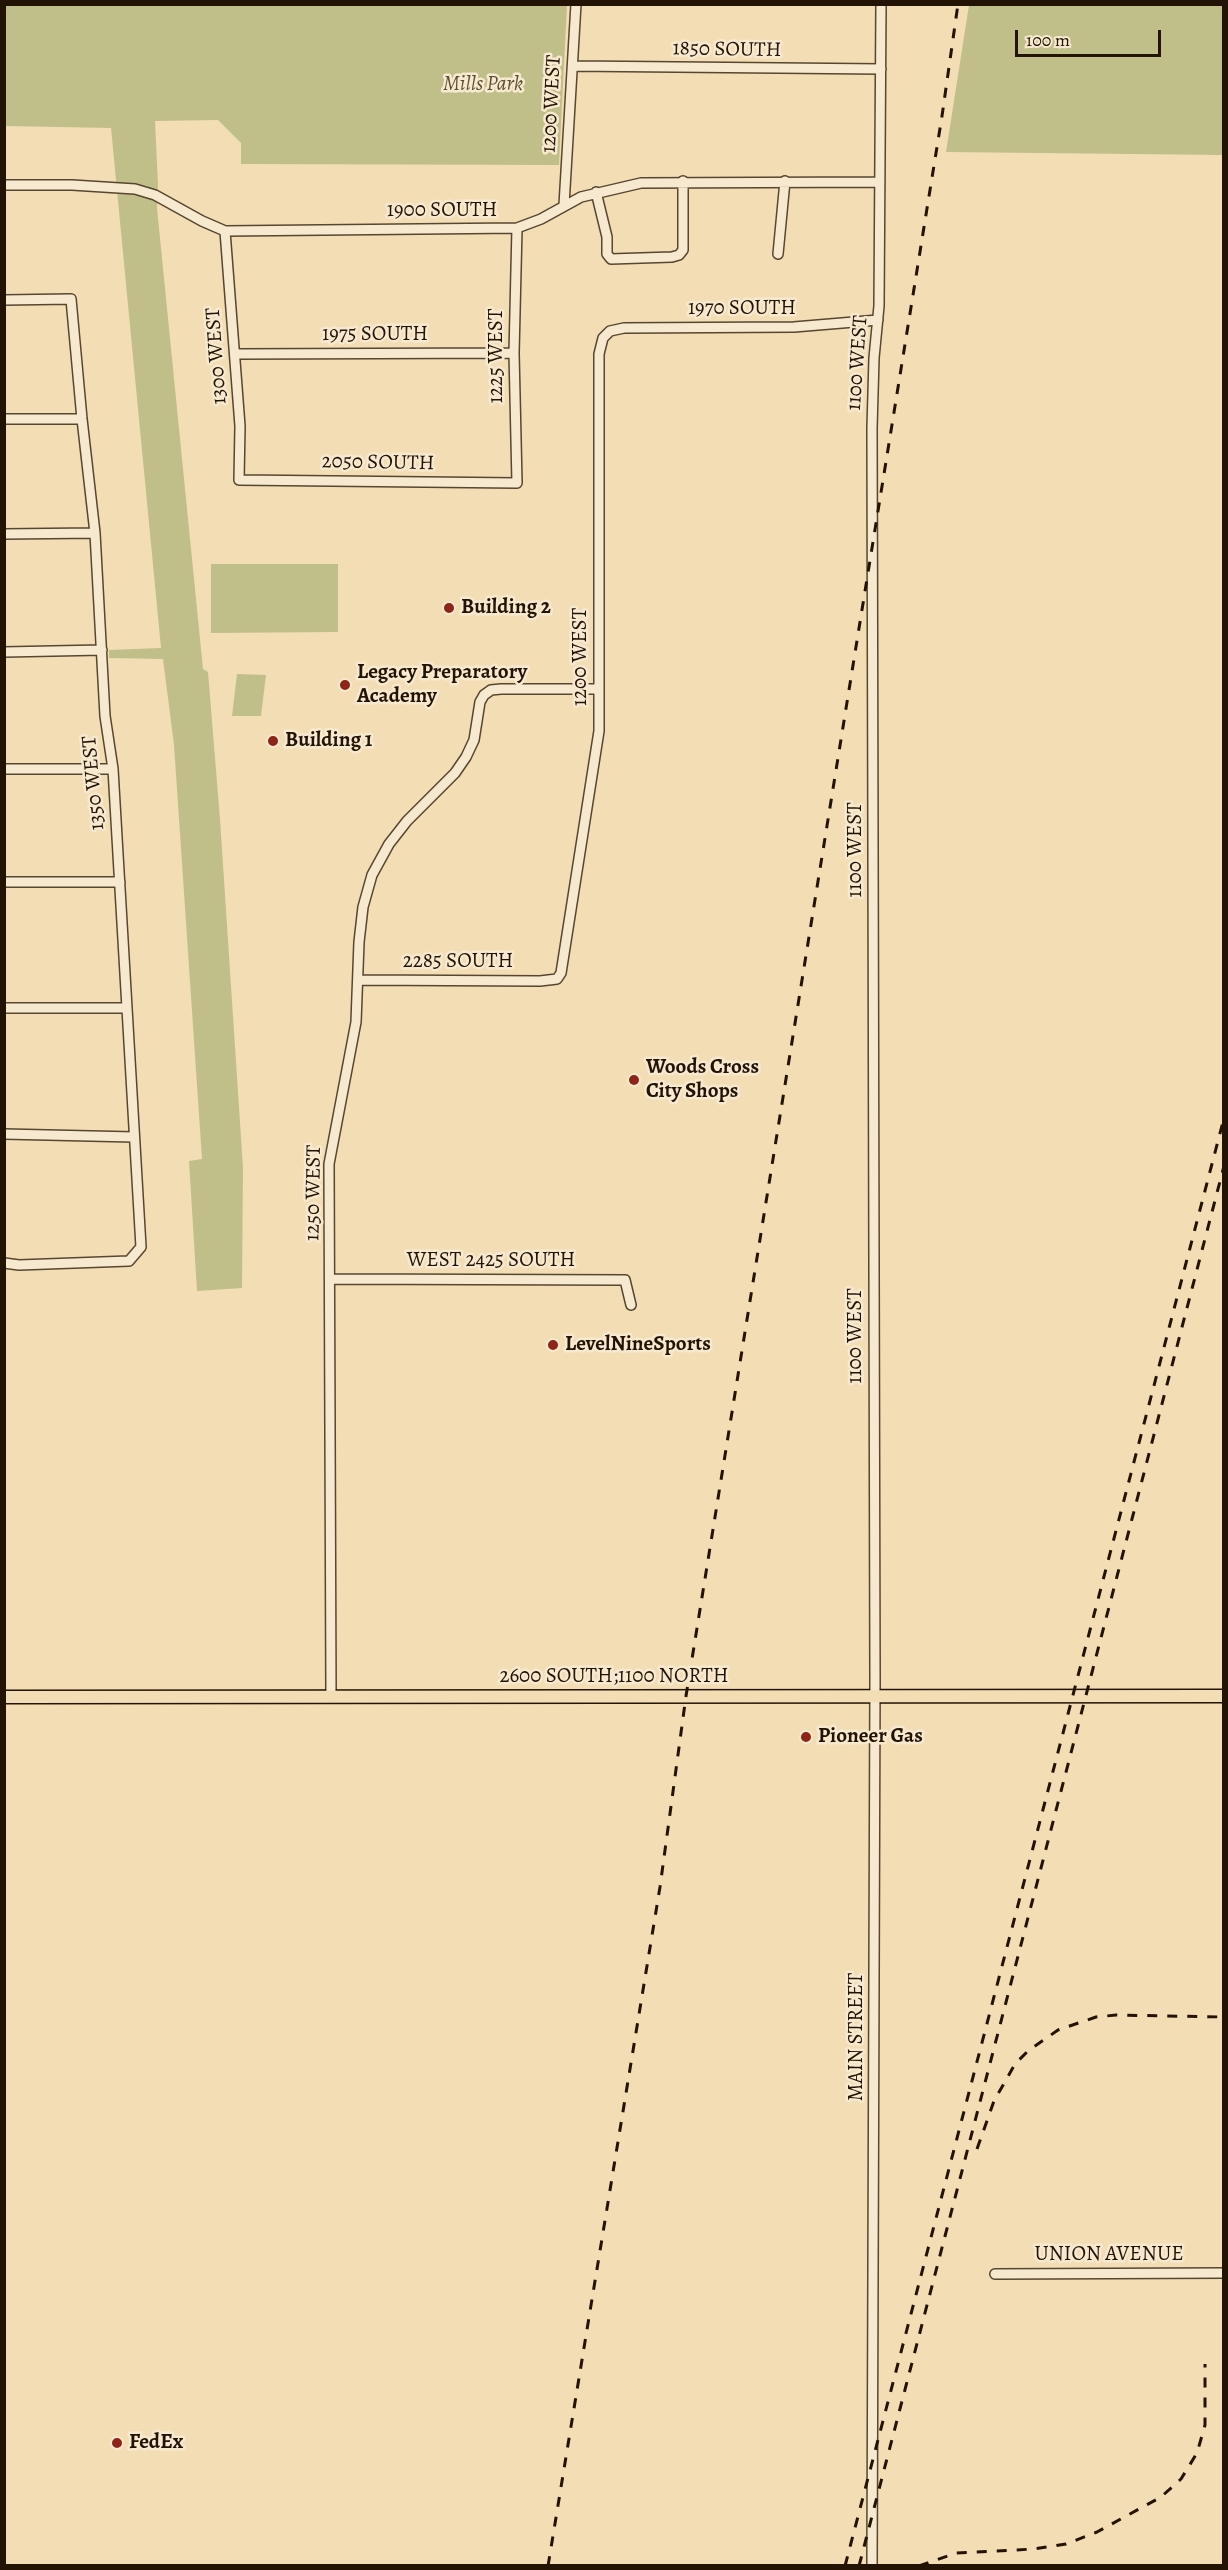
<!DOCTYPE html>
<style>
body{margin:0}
#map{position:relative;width:1228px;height:2570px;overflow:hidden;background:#f3ddb5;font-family:Alegreya,serif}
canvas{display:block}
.frame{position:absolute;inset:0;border:6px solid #231304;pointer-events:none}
.scale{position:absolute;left:1015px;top:30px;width:146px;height:27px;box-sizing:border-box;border:3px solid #231304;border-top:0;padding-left:8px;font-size:18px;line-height:21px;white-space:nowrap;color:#231304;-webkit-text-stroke:4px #f7e9cf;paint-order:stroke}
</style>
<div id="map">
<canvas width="1228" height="2570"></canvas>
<div class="frame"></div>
<div class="scale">100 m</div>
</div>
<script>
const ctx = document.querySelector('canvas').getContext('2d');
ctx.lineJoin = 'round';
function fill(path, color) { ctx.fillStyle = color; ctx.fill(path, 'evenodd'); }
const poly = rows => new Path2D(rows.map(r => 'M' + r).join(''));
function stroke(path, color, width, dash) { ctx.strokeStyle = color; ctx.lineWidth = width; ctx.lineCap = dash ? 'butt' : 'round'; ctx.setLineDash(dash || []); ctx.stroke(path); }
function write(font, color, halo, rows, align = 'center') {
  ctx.font = font + ' Alegreya,serif'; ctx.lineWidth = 5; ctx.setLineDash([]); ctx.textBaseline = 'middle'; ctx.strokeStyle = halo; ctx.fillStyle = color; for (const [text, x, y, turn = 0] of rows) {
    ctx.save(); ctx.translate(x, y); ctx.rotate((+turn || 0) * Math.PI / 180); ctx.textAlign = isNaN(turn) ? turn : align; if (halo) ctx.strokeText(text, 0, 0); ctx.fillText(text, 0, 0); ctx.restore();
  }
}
fill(poly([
 [4,5,567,5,559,165,241,164,241,143,218,120,155,121,158,185,157,208,203,669,208,672,220,819,243,1168,242,1288,197,1291,189,1161,202,1159,174,745,163,659,109,658,109,650,161,648,111,128,5,126],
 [969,5,1223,5,1223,155,946,152],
 [211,564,338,564,338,632,211,633],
 [237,674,266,675,261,716,232,716]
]), '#c0bf8a');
const minor = poly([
 [573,66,881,69],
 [4,185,72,185,135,189,155,195,202,221,225,231,517,228,541,219,581,197,641,183,880,182],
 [596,192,607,237,607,254,611,259,672,257,679,255,683,250,683,181],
 [564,205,576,4],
 [225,231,240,426,239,480,517,483,514,353,517,228],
 [778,254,785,181],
 [4,300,71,299,82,419,95,533,105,716,113,769,141,1247,129,1261,19,1265,4,1263],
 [236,354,514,353],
 [4,419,82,419],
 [4,534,95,533],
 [4,652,102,650],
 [4,769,113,769],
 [4,882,120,882],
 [358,980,540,981,557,979,561,973,599,731,599,354,603,338,610,331,624,328,794,327,878,320],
 [4,1008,127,1008],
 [4,1134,134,1137],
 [331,1279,625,1280,631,1305],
 [331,1696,329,1164,356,1022,359,942,363,907,372,875,389,844,407,821,455,773,466,757,474,740,480,702,484,695,491,690,501,689,599,689],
 [995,2274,1224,2273],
 [872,2566,875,1679,872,428,874,358,879,306,881,4]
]);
const major = poly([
 [4,1697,1224,1696]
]);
stroke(minor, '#574630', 12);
stroke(major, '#231304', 15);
stroke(minor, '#f7e9cf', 9);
stroke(major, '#f3ddb5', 12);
stroke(poly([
 [977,2149,994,2101,1015,2064,1028,2051,1058,2030,1096,2017,1116,2015,1224,2017],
 [548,2566,660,1887,686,1696,942,116,958,4],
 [845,2566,1224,1118],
 [859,2566,1224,1166],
 [919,2566,956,2553,1034,2549,1066,2544,1097,2532,1161,2497,1181,2479,1197,2453,1205,2425,1205,2364]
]), '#231304', 3, [10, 10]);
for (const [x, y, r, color] of [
 [449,608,6,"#8f2418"],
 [345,685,6,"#8f2418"],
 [273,741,6,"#8f2418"],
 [634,1080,6,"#8f2418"],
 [553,1345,6,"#8f2418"],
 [806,1737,6,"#8f2418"],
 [117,2443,6,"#8f2418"]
]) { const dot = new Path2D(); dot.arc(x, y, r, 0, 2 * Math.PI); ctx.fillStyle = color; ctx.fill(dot); stroke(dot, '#f7e9cf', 2); }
write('21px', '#231304', '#f7e9cf', [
 ["1850 SOUTH",727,50,1],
 ["1200 WEST",552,104,-87],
 ["1900 SOUTH",442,211],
 ["1970 SOUTH",742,309],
 ["1975 SOUTH",375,335],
 ["1300 WEST",217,356,-94],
 ["1225 WEST",497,356,-90],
 ["1100 WEST",858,363,-86],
 ["2050 SOUTH",378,463,1],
 ["1200 WEST",581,657,-90],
 ["1350 WEST",94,783,-95],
 ["1100 WEST",856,850,-90],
 ["2285 SOUTH",458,962],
 ["1250 WEST",314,1193,-89],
 ["WEST 2425 SOUTH",491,1261],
 ["1100 WEST",856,1336,-90],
 ["2600 SOUTH;1100 NORTH",614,1677],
 ["MAIN STREET",857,2037,-90],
 ["UNION AVENUE",1109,2255]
]);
write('italic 21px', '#5a4f33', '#f7e9cf', [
 ["Mills Park",483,85]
]);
write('bold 21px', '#231304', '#f7e9cf', [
 ["Building 2",461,608],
 ["Legacy Preparatory",357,673],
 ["Academy",357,697],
 ["Building 1",285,741],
 ["Woods Cross",646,1068],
 ["City Shops",646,1092],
 ["LevelNineSports",565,1345],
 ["Pioneer Gas",818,1737],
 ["FedEx",129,2443]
], 'left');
</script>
